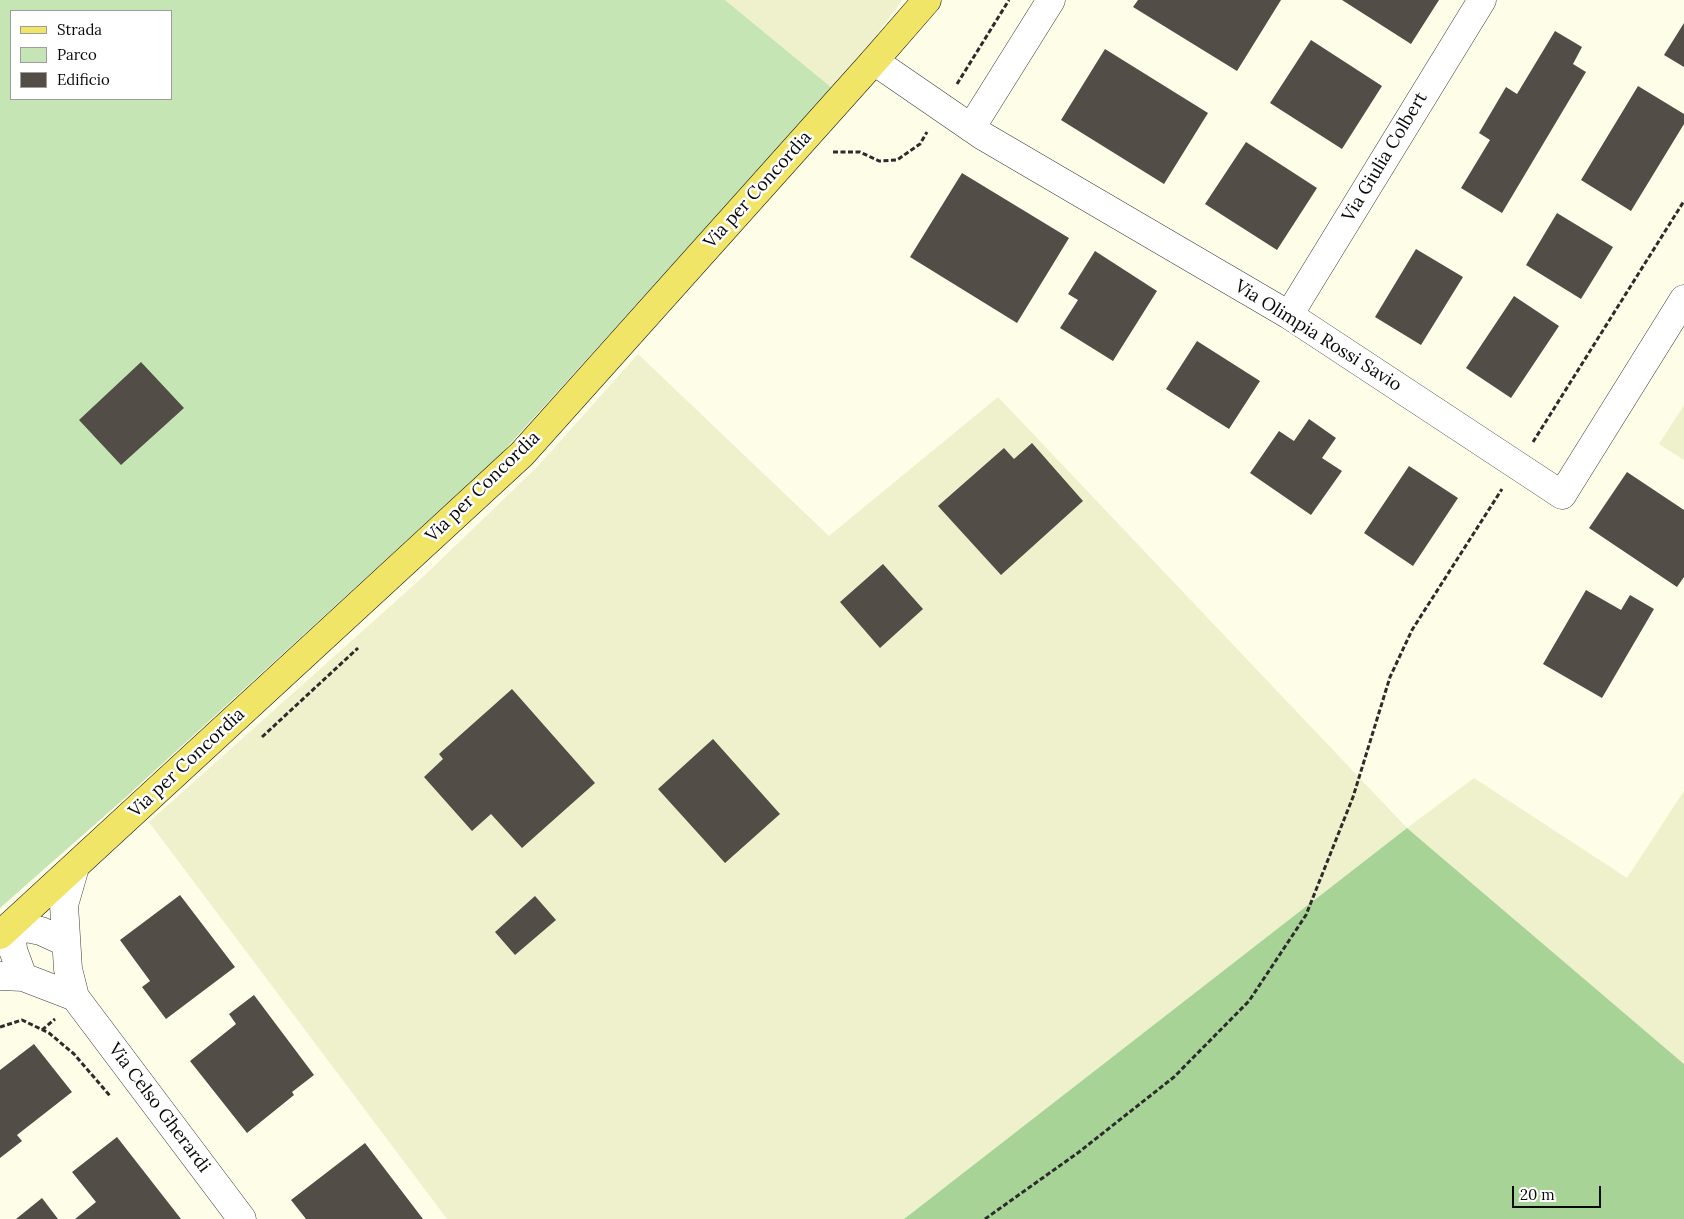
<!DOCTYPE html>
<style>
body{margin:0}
#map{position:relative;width:1684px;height:1219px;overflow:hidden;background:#fefde8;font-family:Lora,serif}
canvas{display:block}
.legend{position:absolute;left:10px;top:10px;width:162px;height:90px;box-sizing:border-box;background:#fff;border:1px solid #9d9d9d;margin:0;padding:6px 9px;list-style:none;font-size:15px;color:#0a0a0a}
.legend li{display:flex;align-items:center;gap:10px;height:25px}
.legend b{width:25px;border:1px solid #9d9d9d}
.scale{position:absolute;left:1512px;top:1186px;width:89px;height:22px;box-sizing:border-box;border:2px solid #0a0a0a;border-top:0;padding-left:6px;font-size:15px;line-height:18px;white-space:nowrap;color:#0a0a0a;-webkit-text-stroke:4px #fff;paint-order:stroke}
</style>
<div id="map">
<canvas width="1684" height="1219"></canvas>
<ul class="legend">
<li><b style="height:6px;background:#f0e566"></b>Strada</li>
<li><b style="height:14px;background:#c6e5b5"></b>Parco</li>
<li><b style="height:14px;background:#524d47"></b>Edificio</li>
</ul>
<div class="scale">20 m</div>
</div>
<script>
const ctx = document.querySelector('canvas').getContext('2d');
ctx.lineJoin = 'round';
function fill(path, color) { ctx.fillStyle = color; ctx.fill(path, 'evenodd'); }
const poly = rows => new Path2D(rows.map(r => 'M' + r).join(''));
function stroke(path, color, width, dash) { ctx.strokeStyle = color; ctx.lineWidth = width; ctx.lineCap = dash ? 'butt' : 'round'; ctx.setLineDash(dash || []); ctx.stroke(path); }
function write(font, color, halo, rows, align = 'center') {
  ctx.font = font + ' Lora,serif'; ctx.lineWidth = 5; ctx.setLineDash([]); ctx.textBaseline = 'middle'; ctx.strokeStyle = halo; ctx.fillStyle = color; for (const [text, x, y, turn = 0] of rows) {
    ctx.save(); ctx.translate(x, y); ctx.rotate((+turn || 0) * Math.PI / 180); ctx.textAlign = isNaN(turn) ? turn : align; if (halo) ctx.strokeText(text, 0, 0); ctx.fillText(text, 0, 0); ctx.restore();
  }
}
fill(poly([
 [725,0,902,0,856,64,832,88],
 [638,354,829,536,998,397,1407,828,1474,778,1627,878,1684,791,1684,1064,1407,828,904,1219,447,1219,149,822,424,576,538,466],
 [1684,405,1684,460,1659,444]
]), '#eef1cb');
fill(poly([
 [0,0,725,0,832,88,500,455,126,797,0,908],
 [11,11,171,11,171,99,11,99]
]), '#c6e5b5');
fill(poly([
 [1407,828,1684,1064,1684,1219,904,1219]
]), '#a7d496');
fill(poly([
 [1138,0,1281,0,1237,71,1133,7],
 [1342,0,1439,0,1411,44],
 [1684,23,1684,67,1664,55],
 [1555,31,1582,47,1573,64,1586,72,1502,213,1461,188,1490,140,1479,133,1506,87,1517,94],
 [1311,40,1382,86,1342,149,1270,103],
 [1105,49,1208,113,1164,184,1061,120],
 [1638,86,1684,114,1684,124,1631,211,1581,180],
 [1246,142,1317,188,1277,250,1205,204],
 [962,173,1069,238,1017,323,910,257],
 [1557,213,1613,247,1581,299,1526,265],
 [1416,249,1463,277,1421,345,1375,317],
 [1095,251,1157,291,1113,361,1060,328,1078,300,1068,294],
 [1514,296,1559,326,1511,398,1466,368],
 [1197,341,1260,381,1229,429,1166,389],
 [141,362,184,408,121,465,79,420],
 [1309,419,1336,438,1322,458,1342,471,1311,515,1250,473,1279,431,1294,441],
 [1032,443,1083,501,1001,575,938,506,1004,448,1014,459],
 [1409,466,1458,498,1413,566,1364,533],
 [1627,472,1684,510,1684,577,1677,587,1589,528],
 [883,564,923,609,880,648,840,602],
 [1586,590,1621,610,1630,595,1654,609,1602,698,1543,664],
 [512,689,595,783,522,848,491,814,472,831,424,777,443,759,439,754],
 [713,739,780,814,725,863,658,789],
 [180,895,235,967,166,1019,142,987,150,981,120,940],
 [535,896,556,920,515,955,495,932],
 [254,995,314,1075,292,1092,294,1095,247,1133,190,1061,236,1024,229,1014],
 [34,1044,72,1092,17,1135,22,1141,0,1158,0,1070],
 [117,1137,181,1219,75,1219,96,1202,72,1172],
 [365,1143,423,1219,306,1219,291,1200],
 [42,1198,58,1219,16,1219]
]), '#524d47');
const minor = poly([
 [874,61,983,136,1289,315,1562,495,1684,299],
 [971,128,1051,0],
 [1289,315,1482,0],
 [75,867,64,905,68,969,75,997,242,1219],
 [0,976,23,977,75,997],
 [23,977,13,950,11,925,41,931,65,942]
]);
const major = poly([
 [0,935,522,454,874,61,927,0]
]);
stroke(minor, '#3d3d3d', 29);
stroke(major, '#1b1b1b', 29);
stroke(poly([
 [957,84,1009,0],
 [833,152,860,152,879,161,897,160,920,144,927,132],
 [1533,442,1684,201],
 [262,737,358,648],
 [0,1027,22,1020,49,1033,74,1054,111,1097],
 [42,1030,55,1019],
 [985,1219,1079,1152,1174,1077,1249,1001,1306,915,1353,797,1390,677,1412,630,1502,489]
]), '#2c2c2c', 3, [5, 2.5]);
stroke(minor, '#fff', 28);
stroke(major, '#f0e566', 28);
write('18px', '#0a0a0a', '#fff', [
 ["Via Giulia Colbert",1385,157,-59],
 ["Via per Concordia",758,190,-48],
 ["Via Olimpia Rossi Savio",1318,336,32],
 ["Via per Concordia",483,487,-44],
 ["Via per Concordia",187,763,-43],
 ["Via Celso Gherardi",159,1108,53]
]);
</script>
